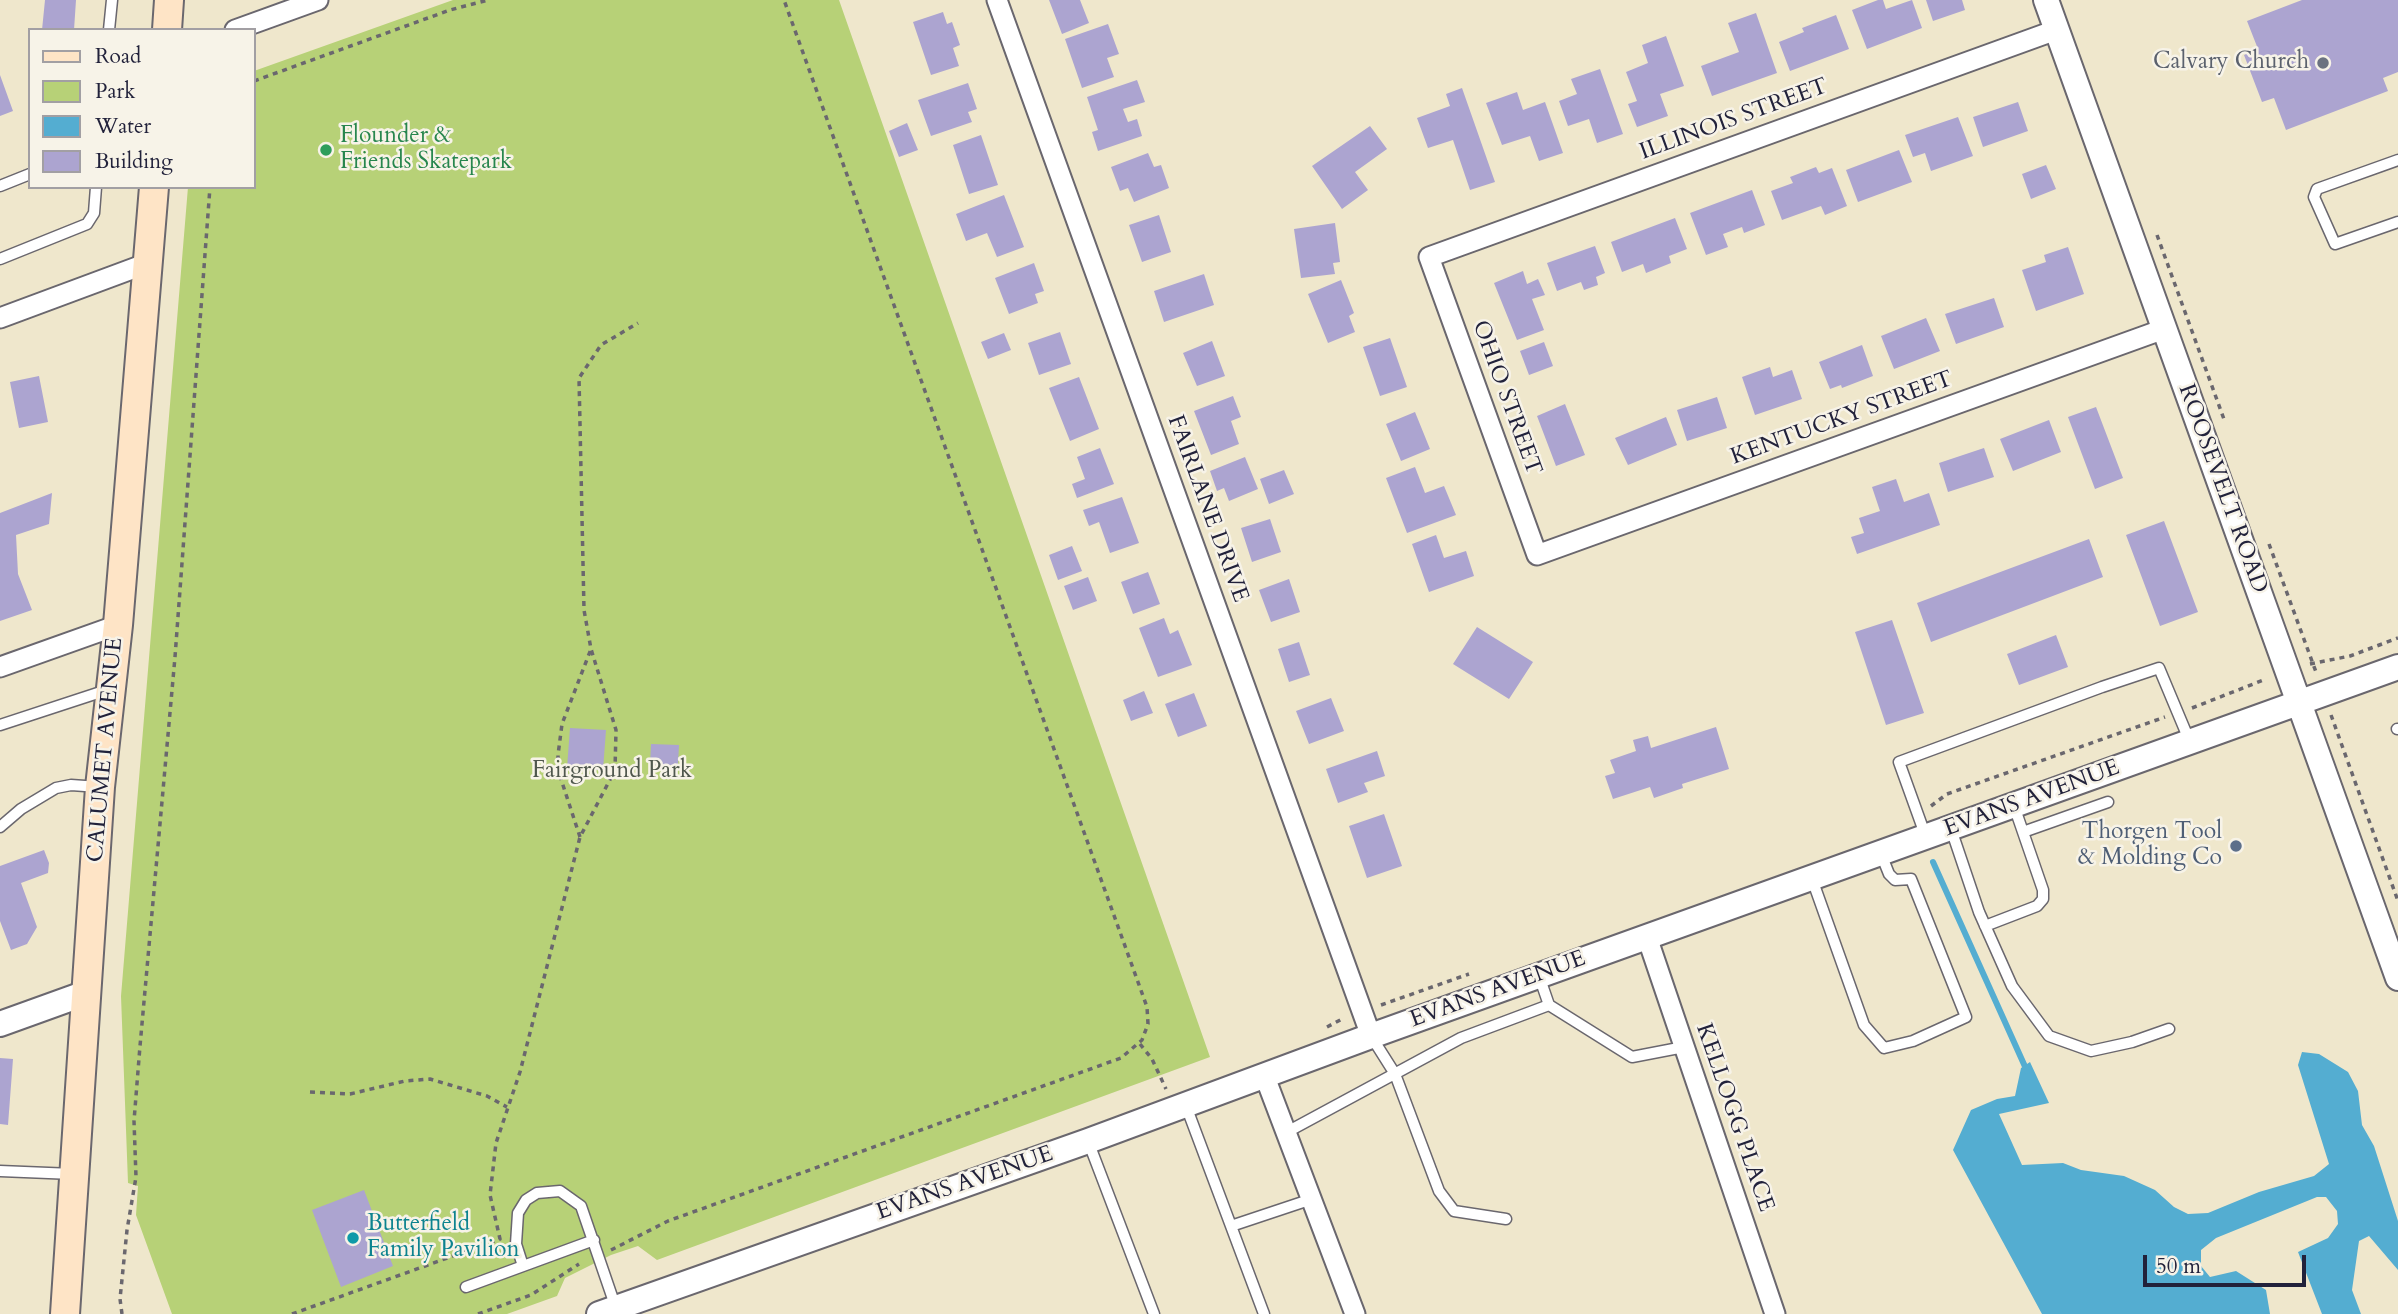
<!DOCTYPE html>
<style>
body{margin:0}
#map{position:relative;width:2398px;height:1314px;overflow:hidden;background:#efe7cc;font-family:Cardo,serif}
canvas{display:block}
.legend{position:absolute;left:28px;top:28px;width:228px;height:161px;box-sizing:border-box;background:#f7f3e8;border:2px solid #a29fa3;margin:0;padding:9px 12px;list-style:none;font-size:21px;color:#22223b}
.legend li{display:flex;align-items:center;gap:14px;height:35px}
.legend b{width:35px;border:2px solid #a29fa3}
.scale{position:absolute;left:2143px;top:1255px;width:163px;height:32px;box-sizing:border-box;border:4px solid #22223b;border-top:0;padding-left:9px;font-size:21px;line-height:24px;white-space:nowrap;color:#22223b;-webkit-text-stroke:5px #f7f3e8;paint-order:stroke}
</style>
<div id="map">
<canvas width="2398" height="1314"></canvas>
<ul class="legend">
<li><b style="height:9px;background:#fee4c6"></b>Road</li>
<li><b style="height:19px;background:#b7d177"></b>Park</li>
<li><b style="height:19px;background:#54add1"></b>Water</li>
<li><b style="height:19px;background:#aca4d0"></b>Building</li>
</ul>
<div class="scale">50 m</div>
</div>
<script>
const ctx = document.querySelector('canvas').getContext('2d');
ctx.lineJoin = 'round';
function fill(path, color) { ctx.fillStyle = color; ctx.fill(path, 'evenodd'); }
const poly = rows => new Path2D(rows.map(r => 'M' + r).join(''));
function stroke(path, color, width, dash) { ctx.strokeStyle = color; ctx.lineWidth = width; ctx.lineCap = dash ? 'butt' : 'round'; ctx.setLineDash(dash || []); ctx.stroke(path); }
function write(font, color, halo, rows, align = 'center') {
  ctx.font = font + ' Cardo,serif'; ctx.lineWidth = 5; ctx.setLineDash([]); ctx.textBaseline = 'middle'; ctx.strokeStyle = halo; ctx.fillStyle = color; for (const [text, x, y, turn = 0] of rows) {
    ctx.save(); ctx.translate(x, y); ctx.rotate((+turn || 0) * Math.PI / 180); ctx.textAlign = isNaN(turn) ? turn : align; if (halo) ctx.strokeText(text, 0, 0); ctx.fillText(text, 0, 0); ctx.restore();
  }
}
fill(poly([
 [453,0,839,0,1210,1057,657,1260,638,1246,611,1255,565,1278,557,1296,507,1314,172,1314,136,1215,138,1186,128,1183,121,996,188,187,254,187,254,71]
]), '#b7d177');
fill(poly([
 [2302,1052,2319,1054,2348,1072,2358,1091,2362,1125,2374,1146,2398,1221,2398,1270,2369,1236,2359,1241,2352,1290,2361,1314,2322,1314,2298,1252,2328,1238,2338,1224,2337,1211,2326,1197,2317,1197,2216,1238,2201,1250,2201,1266,2210,1277,2236,1271,2266,1290,2270,1314,2042,1314,1953,1150,1971,1110,1997,1099,2015,1096,2021,1068,2030,1062,2049,1103,1999,1114,2022,1165,2063,1163,2081,1170,2124,1176,2155,1190,2174,1207,2188,1214,2208,1213,2259,1192,2314,1176,2329,1164,2298,1065]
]), '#54add1');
stroke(poly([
 [1933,862,2027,1071]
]), '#54add1', 6);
fill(poly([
 [45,0,76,0,74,30,42,30],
 [1049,0,1080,0,1089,23,1062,34],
 [1878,0,1883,0,1886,9,1912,0,1922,28,1867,49,1852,10],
 [1926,0,1962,0,1965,10,1933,21],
 [2302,0,2398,0,2398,72,2383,78,2388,91,2286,130,2274,98,2262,102,2244,55,2258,49,2247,21],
 [943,12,947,24,952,22,960,45,953,48,959,66,931,75,913,22],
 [1756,13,1777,73,1712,96,1701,66,1739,52,1728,23],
 [1836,15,1849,49,1790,71,1779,42,1804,32,1802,28],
 [1108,24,1119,54,1107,58,1114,77,1082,88,1065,39],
 [1666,36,1684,86,1660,94,1668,116,1637,127,1628,104,1637,101,1626,72,1648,63,1642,45],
 [1600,69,1623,134,1597,143,1589,119,1568,126,1559,101,1577,94,1571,79],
 [0,75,13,111,0,116],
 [1137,80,1145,102,1123,109,1128,122,1137,119,1142,136,1098,151,1092,132,1098,130,1087,97],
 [968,83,977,109,968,112,972,122,931,136,918,100],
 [1462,88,1495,182,1470,190,1453,140,1428,148,1417,118,1450,106,1446,94],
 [1517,92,1523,110,1545,102,1563,153,1539,161,1530,136,1502,145,1486,103],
 [2018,102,2028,131,1983,147,1973,117],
 [1958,117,1973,156,1931,171,1925,153,1913,157,1905,135],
 [907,123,918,150,899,157,889,131],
 [1370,126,1387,149,1355,172,1368,190,1342,209,1312,166],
 [981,135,998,185,969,194,953,145],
 [1899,150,1912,182,1858,202,1846,170],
 [1148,153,1154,167,1161,165,1169,188,1134,202,1128,188,1120,191,1111,167],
 [2046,165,2056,189,2031,199,2022,174],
 [1816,167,1819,173,1832,168,1847,206,1825,215,1821,206,1782,220,1771,191,1793,183,1790,177],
 [1752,190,1765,225,1744,233,1742,227,1723,234,1728,247,1706,255,1690,213],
 [1004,195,1024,247,997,257,987,233,966,241,956,214],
 [1159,215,1171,252,1142,262,1129,225],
 [1675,218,1687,249,1669,256,1671,263,1646,273,1643,264,1622,272,1611,242],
 [1335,223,1340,262,1333,263,1335,274,1301,278,1294,229],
 [1595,246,1605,273,1596,277,1598,285,1584,290,1581,282,1557,291,1547,263],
 [2068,247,2084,294,2036,311,2022,270,2046,262,2044,255],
 [1034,263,1044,291,1035,294,1038,303,1009,314,995,278],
 [1523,271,1527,284,1538,279,1545,295,1532,299,1544,330,1517,340,1494,283],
 [1204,274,1214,305,1164,322,1154,291],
 [1341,280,1354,313,1349,316,1355,332,1328,343,1308,294],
 [1994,298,2004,327,1956,344,1945,314],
 [1926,318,1940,351,1894,369,1881,336],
 [1060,332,1071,364,1039,375,1028,343],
 [1004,333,1011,350,988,359,981,342],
 [1390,338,1407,387,1380,396,1363,347],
 [1212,341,1225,376,1197,386,1183,353],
 [1544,342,1553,366,1529,375,1520,351],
 [1862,345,1873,376,1842,388,1841,385,1830,389,1819,362],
 [1770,367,1773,377,1792,370,1802,399,1755,415,1742,377],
 [39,376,48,422,19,428,10,382],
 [1079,377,1099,429,1070,441,1049,388],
 [1233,396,1241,417,1231,421,1239,444,1211,455,1194,411],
 [1717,397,1727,428,1687,441,1677,410],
 [1565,404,1585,455,1556,466,1537,416],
 [2096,407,2123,478,2095,489,2068,417],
 [1415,412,1430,449,1401,461,1386,424],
 [1666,417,1677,445,1628,465,1615,438],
 [2049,420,2061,452,2013,471,2000,439],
 [1100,448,1114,484,1077,498,1072,484,1085,479,1077,457],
 [1984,448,1994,477,1948,492,1939,463],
 [1245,457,1258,489,1229,501,1224,488,1217,491,1210,471],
 [1415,467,1425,493,1444,486,1456,515,1407,533,1386,478],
 [1284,470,1294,494,1269,504,1260,479],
 [1896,479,1904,502,1929,493,1940,525,1857,554,1851,537,1864,533,1859,518,1880,511,1872,487],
 [52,493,49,524,16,535,18,574,32,610,0,621,0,513],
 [1122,497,1139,543,1110,553,1099,522,1089,526,1083,510],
 [1270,519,1281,552,1252,562,1241,528],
 [2164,521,2198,612,2160,626,2126,535],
 [1436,535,1444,558,1466,551,1474,576,1429,592,1412,544],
 [2089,539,2103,577,1931,642,1917,603],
 [1072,546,1082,571,1058,580,1049,555],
 [1148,572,1160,604,1133,614,1121,582],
 [1088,577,1097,601,1073,610,1064,586],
 [1289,579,1300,612,1271,622,1259,590],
 [1164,618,1170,634,1178,630,1192,665,1158,677,1139,628],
 [1892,620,1924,713,1886,725,1855,632],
 [1477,627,1533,662,1509,699,1453,664],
 [2056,635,2068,667,2019,685,2007,654],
 [1299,642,1310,675,1289,682,1278,649],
 [1144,691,1153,713,1131,721,1123,700],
 [1194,693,1207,726,1178,737,1165,704],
 [1331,698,1344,731,1309,744,1296,711],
 [1716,727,1729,769,1682,784,1683,788,1654,798,1650,787,1613,799,1605,776,1615,773,1610,760,1636,751,1633,740,1648,736,1651,748],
 [570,728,606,730,603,770,567,768],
 [651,744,679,745,678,765,650,765],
 [1377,751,1385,776,1364,783,1368,792,1338,803,1326,769],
 [1384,814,1402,866,1367,878,1349,826],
 [44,850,49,863,48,873,21,883,37,927,27,944,11,950,0,921,0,866],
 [0,1058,13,1059,8,1125,0,1124],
 [364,1190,393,1266,341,1287,312,1210]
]), '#aca4d0');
const service = poly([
 [109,30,112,0],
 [2398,160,2317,189,2314,197,2335,244,2398,222],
 [0,186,30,174],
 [0,259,87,224,94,213,96,187],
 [0,725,107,690],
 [2397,729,2398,729],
 [0,827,21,809,56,788,71,785,99,787],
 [1951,829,1979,912,2012,986,2049,1036,2091,1051,2132,1042,2169,1029],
 [2023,832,2108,802],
 [1926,837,1899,762,2102,687,2159,668,2190,742],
 [1812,879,1864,1025,1884,1048,1913,1041,1966,1017,1911,879,1895,880,1889,874,1881,854],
 [1985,926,2037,906,2043,899,2043,890,2014,806],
 [1539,976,1549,1005],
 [1371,1036,1395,1074,1439,1191,1454,1211,1506,1219],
 [1186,1106,1264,1314],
 [1287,1132,1461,1038,1549,1005,1632,1057,1684,1047],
 [1088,1141,1154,1314],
 [0,1171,73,1174],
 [1231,1226,1312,1199],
 [523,1266,516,1244,518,1213,526,1200,537,1193,560,1191,581,1206,616,1308],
 [466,1287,594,1240]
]);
const minor = poly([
 [997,0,1371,1036],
 [235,30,318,0],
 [2056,30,1429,257,1537,555,2164,329],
 [0,318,148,263],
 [0,667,118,625],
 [1647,937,1775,1314],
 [1265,1077,1355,1314]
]);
const tertiary = poly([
 [2046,0,2398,978],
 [0,1024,86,993],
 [599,1314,1088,1141,1371,1036,2398,667]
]);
const secondary = poly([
 [167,30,169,0],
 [65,1314,100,787,118,625,154,187]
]);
stroke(service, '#6a676e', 13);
stroke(minor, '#6a676e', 23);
stroke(tertiary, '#6a676e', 28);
stroke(secondary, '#6a676e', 32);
stroke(poly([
 [254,81,450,10,488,0],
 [2157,235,2225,422],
 [2269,544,2316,672],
 [2310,664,2350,656,2398,638],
 [2192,708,2266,679],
 [2331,715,2398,901],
 [1931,806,1947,794,2165,717],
 [580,837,558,770,558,755,562,724,591,649],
 [1381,1005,1469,974],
 [1327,1027,1344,1018],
 [1140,1044,1152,1059,1166,1089],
 [310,1092,350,1094,405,1081,430,1079,487,1096,507,1107],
 [611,1250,668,1221,1121,1058,1142,1040,1148,1024,1147,1007,784,0],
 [122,1314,120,1299,127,1230,136,1177,134,1121,140,1046,175,657,210,187],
 [292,1314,500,1239,490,1195,496,1143,520,1072,580,837,615,770,616,730,591,649,584,610,579,378,601,345,638,323],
 [478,1314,531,1295,579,1264]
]), '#6a676e', 3.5, [5, 5]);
stroke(service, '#fff', 10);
stroke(minor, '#fff', 19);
stroke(tertiary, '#fff', 24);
stroke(secondary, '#fee4c6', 28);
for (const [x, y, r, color] of [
 [2323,63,7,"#6b7280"],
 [326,150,7,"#2e9e5b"],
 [2236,846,7,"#5c6f8a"],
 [353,1238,7,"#0f9aa8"]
]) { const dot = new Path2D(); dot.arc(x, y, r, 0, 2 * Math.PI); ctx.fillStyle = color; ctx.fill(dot); stroke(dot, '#f7f3e8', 2.5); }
write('23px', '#5b616d', '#f7f3e8', [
 ["Calvary Church",2309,63]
], 'right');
write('23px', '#22223b', '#f7f3e8', [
 ["ILLINOIS STREET",1734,120,-20],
 ["OHIO STREET",1506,398,70],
 ["KENTUCKY STREET",1842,419,-20],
 ["ROOSEVELT ROAD",2222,489,70],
 ["FAIRLANE DRIVE",1207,509,70],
 ["CALUMET AVENUE",106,750,-85],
 ["EVANS AVENUE",2032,799,-20],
 ["EVANS AVENUE",1498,990,-20],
 ["KELLOGG PLACE",1734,1118,71],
 ["EVANS AVENUE",965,1184,-19]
]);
write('23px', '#27864d', '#f7f3e8', [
 ["Flounder &",340,137],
 ["Friends Skatepark",340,163]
], 'left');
write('23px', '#4f574d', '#f7f3e8', [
 ["Fairground Park",612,772]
]);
write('23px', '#4e5e75', '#f7f3e8', [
 ["Thorgen Tool",2222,833],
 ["& Molding Co",2222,859]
], 'right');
write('23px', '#0d838f', '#f7f3e8', [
 ["Butterfield",367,1225],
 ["Family Pavilion",367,1251]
], 'left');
</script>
